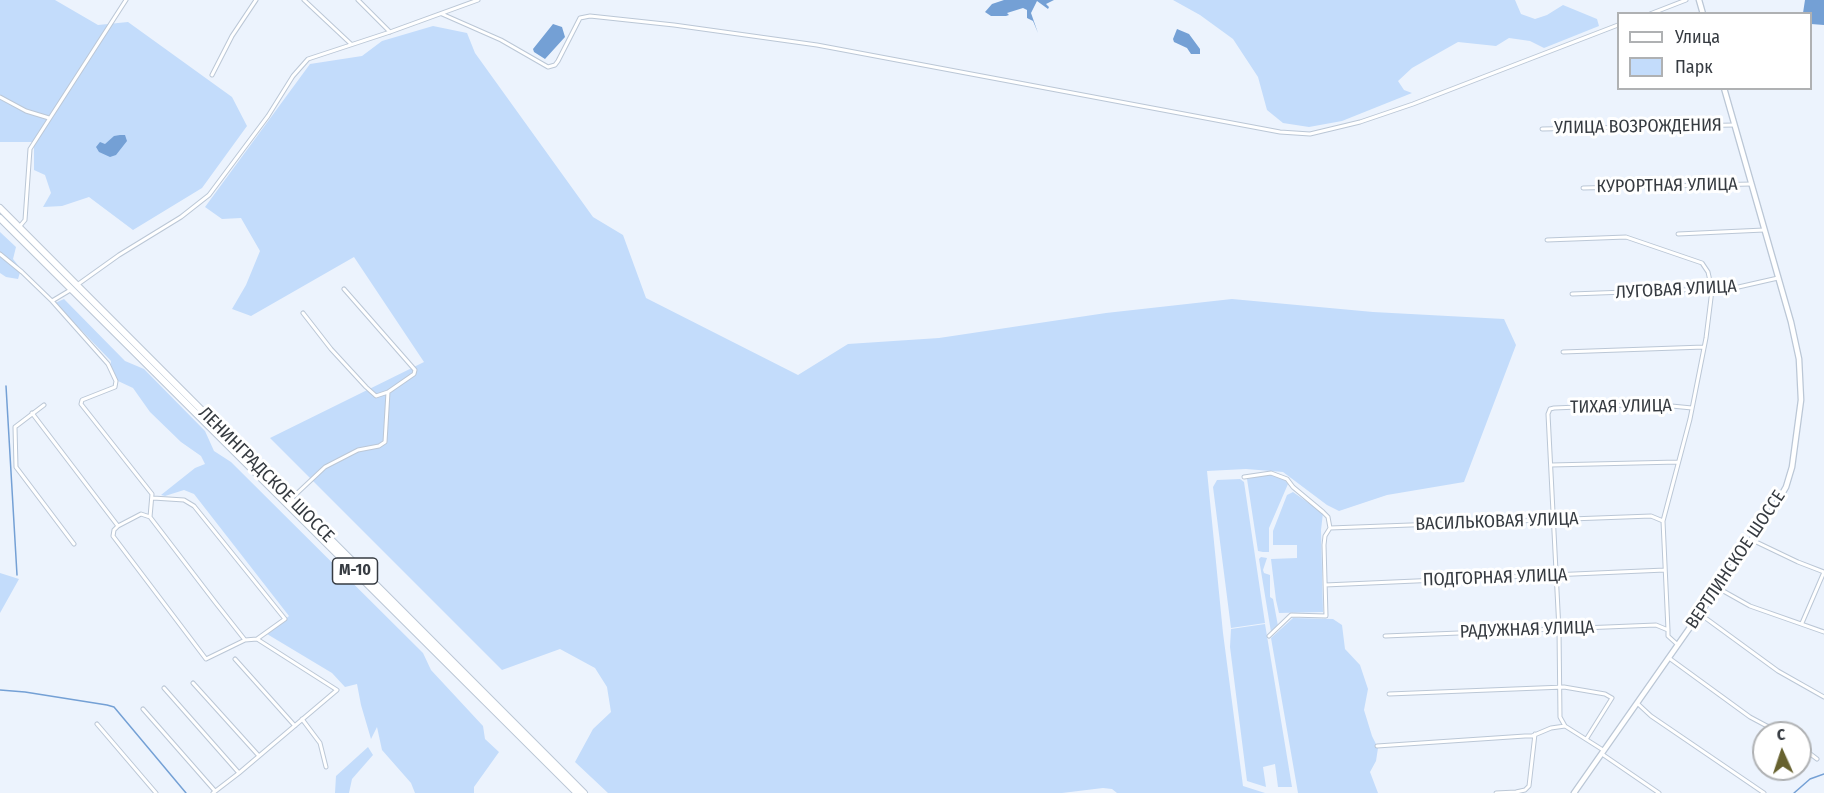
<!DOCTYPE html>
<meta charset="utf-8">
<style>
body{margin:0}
#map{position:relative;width:1824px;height:793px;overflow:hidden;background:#ecf3fd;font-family:"Fira Sans Condensed",sans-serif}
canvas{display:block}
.legend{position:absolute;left:1617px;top:12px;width:195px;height:78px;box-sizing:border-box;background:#fff;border:2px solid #afb1b3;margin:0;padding:8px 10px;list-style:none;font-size:18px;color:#363b41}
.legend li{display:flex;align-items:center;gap:12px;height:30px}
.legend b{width:30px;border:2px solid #afb1b3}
.north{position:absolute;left:1752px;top:721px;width:60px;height:60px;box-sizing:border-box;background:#fff;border:2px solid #afb1b3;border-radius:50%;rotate:357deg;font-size:16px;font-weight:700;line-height:24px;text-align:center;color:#363b41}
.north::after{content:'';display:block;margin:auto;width:21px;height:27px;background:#67622f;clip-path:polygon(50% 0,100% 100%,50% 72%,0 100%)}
</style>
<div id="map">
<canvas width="1824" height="793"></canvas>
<ul class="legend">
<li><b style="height:8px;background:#fff"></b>Улица</li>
<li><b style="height:16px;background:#c3dcfb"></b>Парк</li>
</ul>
<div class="north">С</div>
</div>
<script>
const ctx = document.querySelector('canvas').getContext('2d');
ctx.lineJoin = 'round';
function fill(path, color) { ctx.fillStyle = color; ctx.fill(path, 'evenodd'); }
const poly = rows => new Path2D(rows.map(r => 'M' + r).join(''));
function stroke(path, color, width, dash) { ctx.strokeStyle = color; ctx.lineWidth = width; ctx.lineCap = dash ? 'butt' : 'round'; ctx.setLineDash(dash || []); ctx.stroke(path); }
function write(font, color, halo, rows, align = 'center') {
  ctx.font = font + ' "Fira Sans Condensed",sans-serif'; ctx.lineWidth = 6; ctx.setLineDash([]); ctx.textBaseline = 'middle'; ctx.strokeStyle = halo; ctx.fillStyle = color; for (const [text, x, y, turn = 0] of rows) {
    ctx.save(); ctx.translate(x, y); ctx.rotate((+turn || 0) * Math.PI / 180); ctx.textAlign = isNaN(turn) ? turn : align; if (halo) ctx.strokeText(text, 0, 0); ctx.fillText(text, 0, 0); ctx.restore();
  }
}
fill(poly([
 [0,0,55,0,98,25,128,22,232,97,247,126,202,188,133,230,89,197,62,206,43,207,51,193,45,175,34,170,34,142,0,142],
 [1173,0,1515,0,1521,14,1535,19,1547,15,1563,5,1597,19,1599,26,1544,48,1530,41,1509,38,1496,46,1458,42,1412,68,1398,81,1404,90,1412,93,1342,121,1309,127,1283,123,1267,110,1258,77,1233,39,1200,15],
 [433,26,467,33,475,53,593,217,623,235,646,298,798,375,848,344,939,338,1106,313,1232,299,1373,312,1504,319,1516,345,1464,482,1387,495,1339,511,1327,505,1283,472,1246,469,1207,471,1223,633,1243,786,1265,793,1117,793,1112,789,1103,788,1062,793,608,793,575,762,593,729,611,712,607,687,595,668,560,649,502,670,270,438,424,362,354,257,251,316,232,309,246,285,260,251,241,218,222,219,205,207,310,64,362,56,382,41],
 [0,232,16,247,13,259,21,269,18,279,6,277,0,273],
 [64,299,125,361,144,369,205,431,214,451,231,462,423,653,431,670,483,726,485,739,499,752,474,787,474,793,415,793,411,783,382,750,377,727,371,739,361,705,357,684,345,687,332,673,267,634,289,616,194,494,184,490,165,496,161,495,195,468,205,464,201,456,181,442,150,412,133,388,118,381,110,369,111,361,55,303],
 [1270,474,1283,478,1288,484,1269,528,1269,552,1263,552,1258,551,1247,479],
 [1240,479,1244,482,1265,623,1231,628,1213,487,1217,480],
 [1293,492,1323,513,1321,530,1323,612,1279,613,1276,600,1271,559,1297,558,1297,545,1273,545,1273,531,1287,495],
 [1261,557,1267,558,1263,570,1264,573,1270,575,1270,597,1273,599,1278,626,1271,632,1259,559],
 [0,573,19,579,0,613],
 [1293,618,1333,619,1342,625,1345,649,1360,665,1368,689,1364,710,1372,736,1378,748,1376,761,1370,772,1378,793,1298,793,1271,638],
 [1265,624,1273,672,1292,787,1278,787,1275,764,1263,767,1266,787,1247,781,1230,647,1231,629],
 [368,747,373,755,352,779,349,793,335,793,336,776]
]), '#c3dcfb');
fill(poly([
 [1004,0,1054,0,1046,4,1049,7,1048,9,1037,1,1031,13,1038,33,1033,21,1027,18,1027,10,1023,8,1007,13,1009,15,1006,16,991,16,985,12,992,4],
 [1805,0,1824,0,1824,25,1811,24,1810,14,1803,13],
 [553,24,562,27,565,37,545,59,534,52,533,49],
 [1177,29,1189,34,1200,49,1200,54,1191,54,1187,48,1174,42,1173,39],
 [120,135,125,135,127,141,116,155,110,157,99,152,96,147,100,142,105,144,114,136]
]), '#74a0d5');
stroke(poly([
 [6,386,17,575],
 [0,690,25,692,107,705,114,707,186,793],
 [1794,793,1810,779,1824,774]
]), '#74a0d5', 1.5);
const street = poly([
 [304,0,351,44],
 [358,0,390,32],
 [442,14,501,40,548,67,555,65,558,61,580,18,590,16,674,25,817,45,1280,132,1310,134,1360,122,1413,104,1618,25],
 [1650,14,1686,0],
 [212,75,232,36,256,0],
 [0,97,26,111,49,118],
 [1542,129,1734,125],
 [1583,188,1751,184],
 [20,226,25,220,30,149,126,0],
 [1678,234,1764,230],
 [1547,240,1626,237,1702,263,1708,272,1712,290,1706,338,1690,419,1663,521,1668,630,1668,636,1678,645],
 [0,254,22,272,52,301,108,364,116,381,115,387,82,400,81,404,152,494,150,517,215,602,245,640,257,639,337,690,239,773,213,793],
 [77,285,119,255,181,217,209,195,268,116,293,76,308,59,390,32,478,0],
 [1572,294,1734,288,1778,278],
 [52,301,72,289],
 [303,313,331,349,366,387,376,396,388,392,414,374,415,370,344,289],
 [1563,352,1704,347],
 [44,405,15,427,16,467,74,544],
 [32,413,118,526],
 [1551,465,1678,462],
 [1244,477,1271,473,1287,479,1293,487,1323,512,1328,517,1330,528,1325,536,1324,545,1326,616,1291,615,1269,636],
 [153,498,184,500,194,506,285,619,257,639],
 [292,498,325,467,358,450,379,446,385,442,388,392],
 [150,517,141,514,118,526,114,530,113,536,206,659,245,640],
 [1330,528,1651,516,1663,521],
 [1752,540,1798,562,1824,572,1802,623],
 [1325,585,1665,570],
 [1718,588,1750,606,1824,632],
 [1700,614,1778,671,1824,697],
 [1385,636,1656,625,1668,630],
 [1669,658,1750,717,1780,733],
 [235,659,295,726],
 [193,683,259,756],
 [164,688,239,773],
 [1389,694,1564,687,1605,694,1612,698,1587,738],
 [1637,703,1651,716,1764,793],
 [143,709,215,791],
 [302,719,320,743,326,767],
 [97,724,156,793],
 [1377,746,1525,736,1532,736,1551,728,1565,726],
 [1800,746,1817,759],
 [1603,750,1565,726,1560,717,1559,630,1548,414,1550,409,1554,408,1651,404,1692,408],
 [1602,754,1659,793],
 [1496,793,1516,792,1525,790,1529,786,1535,734]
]);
const secondary = poly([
 [1699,0,1703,14],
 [1574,793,1775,506,1786,487,1792,467,1801,400,1799,359,1791,322,1724,88]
]);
const highway = poly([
 [0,208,584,793],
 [0,218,577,793]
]);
stroke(street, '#bbc7d6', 5);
stroke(secondary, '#bbc7d6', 7);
stroke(highway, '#bbc7d6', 8);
stroke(street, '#fff', 3);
stroke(secondary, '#fff', 4.5);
stroke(highway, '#fff', 6);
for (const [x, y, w] of [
 [355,571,45]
]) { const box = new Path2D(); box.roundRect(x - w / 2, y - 13, w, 26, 4.5); ctx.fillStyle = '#fff'; ctx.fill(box); stroke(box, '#363b41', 1.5); }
write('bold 16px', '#363b41', null, [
 ["М-10",355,571]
]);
write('18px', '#363b41', '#fff', [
 ["УЛИЦА ВОЗРОЖДЕНИЯ",1638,127,-1],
 ["КУРОРТНАЯ УЛИЦА",1667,186,-1],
 ["ЛУГОВАЯ УЛИЦА",1676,290,-3],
 ["ТИХАЯ УЛИЦА",1621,407,-1],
 ["ЛЕНИНГРАДСКОЕ ШОССЕ",266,475,45],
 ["ВАСИЛЬКОВАЯ УЛИЦА",1497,522,-2],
 ["ВЕРТЛИНСКОЕ ШОССЕ",1736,560,-56],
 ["ПОДГОРНАЯ УЛИЦА",1495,578,-2],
 ["РАДУЖНАЯ УЛИЦА",1527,630,-2]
]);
</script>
